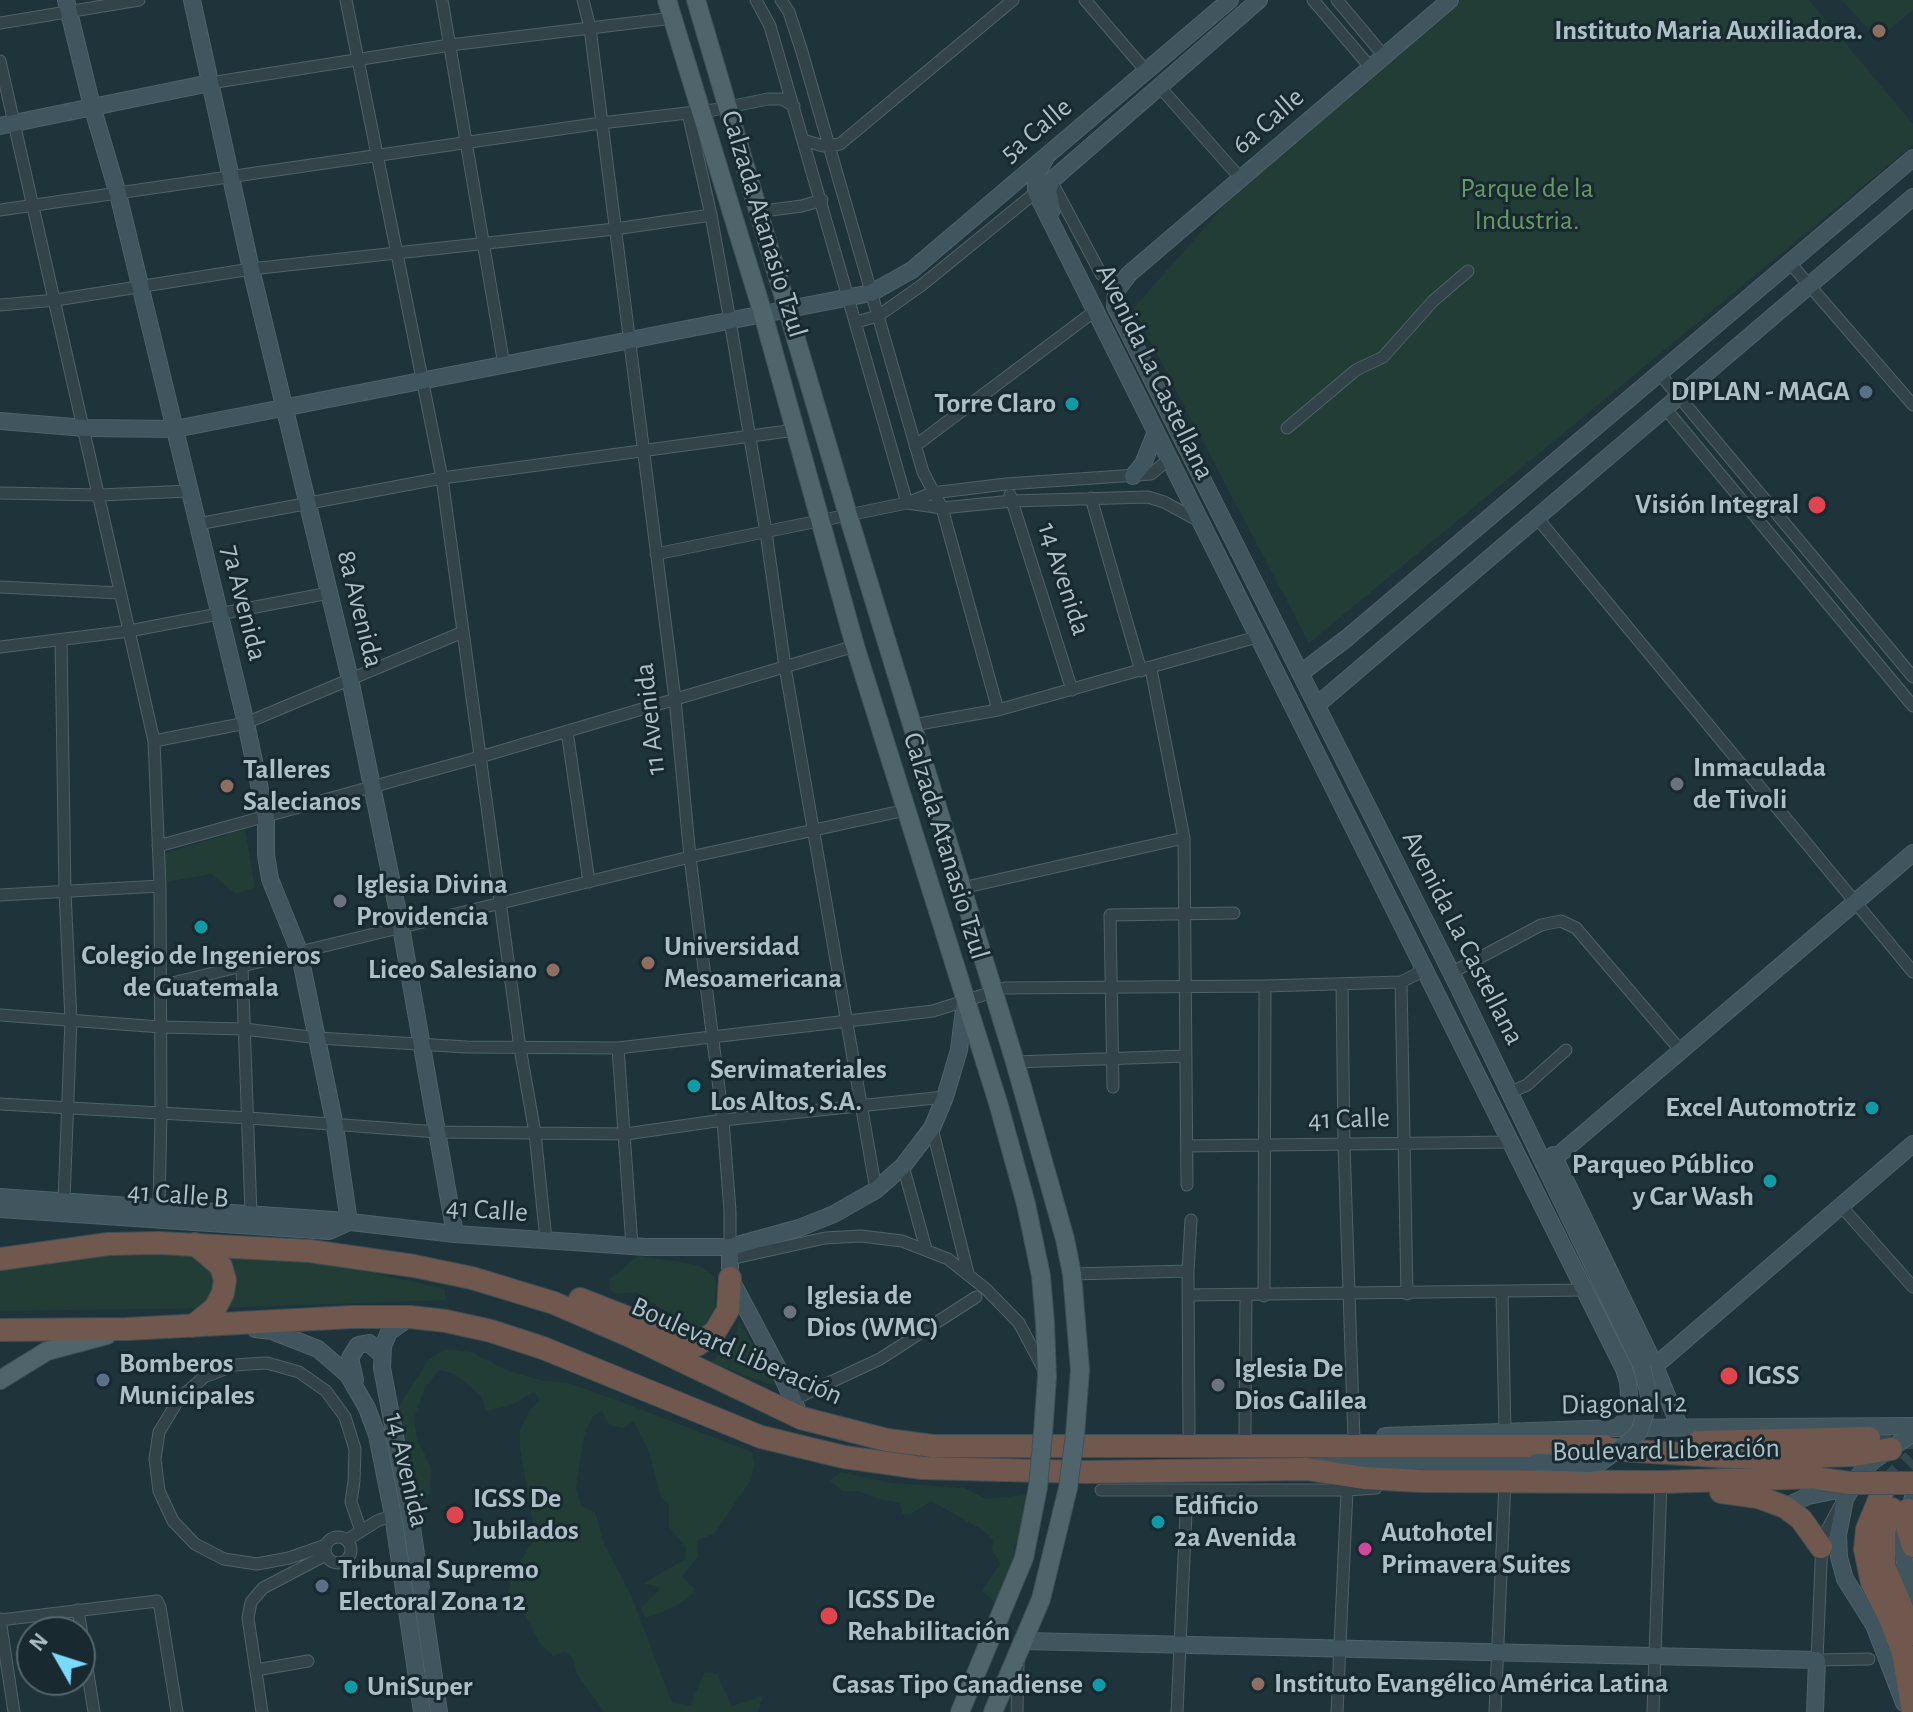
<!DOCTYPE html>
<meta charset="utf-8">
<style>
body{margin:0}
#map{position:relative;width:1913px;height:1712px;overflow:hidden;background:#1f333a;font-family:"Alegreya Sans",sans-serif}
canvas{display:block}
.north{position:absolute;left:16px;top:1616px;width:80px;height:80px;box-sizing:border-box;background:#18292f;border:2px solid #54656c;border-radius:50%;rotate:309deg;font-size:22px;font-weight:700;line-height:32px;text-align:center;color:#adbfc7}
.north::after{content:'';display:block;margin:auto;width:28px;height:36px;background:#7ad9ff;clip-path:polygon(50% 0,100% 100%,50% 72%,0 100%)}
</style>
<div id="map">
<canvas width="1913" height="1712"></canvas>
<div class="north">N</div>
</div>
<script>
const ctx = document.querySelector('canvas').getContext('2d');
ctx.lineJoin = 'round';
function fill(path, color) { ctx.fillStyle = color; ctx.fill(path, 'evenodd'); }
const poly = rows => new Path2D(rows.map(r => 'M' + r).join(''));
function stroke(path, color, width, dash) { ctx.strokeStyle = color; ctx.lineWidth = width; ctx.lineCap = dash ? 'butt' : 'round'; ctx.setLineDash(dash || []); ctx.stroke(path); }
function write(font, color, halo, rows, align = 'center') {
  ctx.font = font + ' "Alegreya Sans",sans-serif'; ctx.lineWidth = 6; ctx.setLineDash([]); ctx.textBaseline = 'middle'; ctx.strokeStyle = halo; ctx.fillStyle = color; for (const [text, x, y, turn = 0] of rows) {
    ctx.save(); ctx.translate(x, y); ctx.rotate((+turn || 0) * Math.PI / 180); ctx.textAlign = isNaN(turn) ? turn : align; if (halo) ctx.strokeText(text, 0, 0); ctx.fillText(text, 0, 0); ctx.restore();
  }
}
fill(poly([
 [1461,0,1809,0,1913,124,1913,145,1309,643,1133,309,1243,184],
 [1842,0,1913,0,1913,10,1877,40],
 [245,829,255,887,236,894,211,874,167,882,163,854],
 [87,1255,206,1256,330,1263,445,1289,445,1300,224,1308,0,1311,0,1269],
 [638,1256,688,1263,702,1267,713,1275,716,1284,714,1314,699,1335,691,1331,687,1320,677,1319,653,1303,639,1298,637,1292,615,1294,609,1289,610,1279],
 [739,1321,750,1341,779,1379,776,1385,768,1384,711,1362,725,1349,737,1331],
 [446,1349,471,1352,509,1371,544,1381,568,1383,611,1398,752,1452,755,1464,751,1480,714,1534,697,1540,698,1557,682,1576,695,1590,687,1599,665,1611,646,1618,641,1608,661,1587,643,1584,685,1559,686,1547,669,1527,669,1504,661,1498,649,1452,634,1421,624,1428,609,1425,602,1411,592,1417,584,1436,576,1487,581,1506,595,1512,605,1546,631,1595,672,1703,690,1705,705,1672,717,1674,732,1706,763,1696,758,1712,604,1712,576,1673,574,1661,566,1652,553,1656,540,1644,526,1617,508,1596,511,1577,535,1537,520,1447,520,1431,529,1411,540,1400,534,1392,513,1404,487,1411,480,1395,455,1374,438,1370,424,1390,414,1418,417,1439,431,1467,430,1493,422,1500,411,1497,399,1439,398,1408,428,1360],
 [840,1472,892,1483,965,1488,986,1499,1025,1495,1028,1498,1022,1538,1014,1545,1016,1562,998,1606,982,1590,1000,1564,992,1549,993,1539,981,1529,931,1501,911,1514,902,1514,900,1503,882,1500,858,1491,842,1491,830,1481]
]), '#223d36');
stroke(poly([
 [1869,1438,1913,1438],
 [1884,1488,1913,1460]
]), '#34484f', 22, [22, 11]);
const street = poly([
 [346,0,442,478,520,1048,535,1133,546,1240],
 [442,0,504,365],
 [583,0,590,28,675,699,690,857,723,1120,730,1211,730,1247],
 [756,0,770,26,907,503],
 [781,0,789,12,802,52,923,472,942,508,998,710],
 [1085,0,1146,71],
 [1313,0,1371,68],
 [1337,0,1384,56],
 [0,23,139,0],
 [0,61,154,741,160,886,161,1114,159,1206],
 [210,83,450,45,673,18],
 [1159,86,1241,179],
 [688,113,711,215,730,321,766,532,785,667,876,1190],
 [803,140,823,146,840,144,1013,0],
 [1055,188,1101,274,1110,281,1121,283],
 [0,210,601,123,713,110,768,99,782,99,794,106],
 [771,210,802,206,822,200],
 [1790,263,1913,405],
 [0,305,56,300,251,269,615,229,711,215],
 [856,322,878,316,922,285,1036,192,1057,192],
 [1660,374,1913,677],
 [1665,408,1913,706],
 [1287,428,1356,370,1383,357,1433,301,1468,271],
 [915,446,1096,310],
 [0,493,100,495,188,491],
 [1010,495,1072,690],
 [1091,498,1141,671],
 [907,503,942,508,1012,501,1148,497,1164,502,1199,521],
 [1538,519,1913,972],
 [198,524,442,478,795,430],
 [656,554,907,503,932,493,1006,484,1151,474,1168,460],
 [0,587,120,593],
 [61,640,65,892,71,1020,64,1200],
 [0,647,129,631,329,593],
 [1151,669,1184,838,1187,1185],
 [913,725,998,710,1257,637],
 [567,731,589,882],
 [154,741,246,723,463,632],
 [158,846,480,757,855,646],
 [962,888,1184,838],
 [0,895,160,886],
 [242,966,251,1214],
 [1451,973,1541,925,1561,921,1576,928,1681,1051],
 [1401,982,1407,1294],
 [1342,984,1344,1145,1354,1440],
 [160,986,690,857,906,810],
 [0,1015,161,1027,244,1029,318,1038,467,1047,618,1048,933,1011,1005,988,1265,986,1401,982,1417,974,1423,964],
 [618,1048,632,1246],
 [1015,1062,1186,1056],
 [1113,1087,1110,915,1234,913],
 [1511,1092,1527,1085,1566,1050],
 [0,1104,249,1118,438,1132,626,1134,723,1120,945,1097],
 [932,1128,968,1273],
 [1187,1146,1512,1142],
 [903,1166,926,1249],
 [1841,1206,1913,1287],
 [730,1259,825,1238,861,1236,902,1241,948,1259,986,1289,1019,1323,1043,1368],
 [1072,1274,1188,1271],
 [1502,1293,1505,1431],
 [1189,1295,1586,1290],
 [1264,1296,1265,986],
 [788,1402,880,1359,976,1297],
 [1189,1432,1188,1271,1191,1220],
 [1245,1433,1246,1296],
 [1101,1490,1347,1490,1376,1488],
 [1842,1502,1822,1539,1817,1660,1869,1659],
 '325 1550a13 13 0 1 1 26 0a13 13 0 1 1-26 0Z',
 [347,1540,377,1521,393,1515],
 [326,1545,289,1558,257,1564,224,1559,195,1544,173,1521,159,1491,155,1459,159,1432,179,1399,204,1377,235,1365,249,1364,267,1363,299,1372,326,1391,345,1417,355,1449,354,1481,351,1502,361,1531],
 [78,1610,94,1712],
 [0,1619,14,1712],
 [0,1620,157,1601,160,1607,177,1712],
 [256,1670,308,1661],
 [262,1712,248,1618,251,1602,263,1588,326,1555],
 [1017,1712,1018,1665],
 [1177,1712,1187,1491],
 [1337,1712,1347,1490],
 [1495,1712,1505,1481],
 [1653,1712,1661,1482]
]);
const secondary = poly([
 [192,0,251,269,350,679,401,927,455,1234],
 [1450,0,1129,274,1116,291,1115,306,1456,982,1642,1367],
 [0,126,210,83],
 [1047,155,1036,176,1036,192,1624,1369,1628,1382,1630,1408,1628,1417,1618,1428],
 [1052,210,1048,190,1052,180,1259,0],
 [0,421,85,428,175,429,871,293,912,270,1230,0],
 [1133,476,1143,464,1155,434],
 [1301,673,1347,638,1913,158],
 [1317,705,1913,197],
 [1553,1155,1655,1366,1680,1428],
 [1555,1158,1913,853],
 [0,1197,333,1220,455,1234,646,1247,730,1247,799,1228,834,1214,876,1190,903,1166,932,1128,945,1097,959,1050,965,1001],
 [0,1209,329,1231,349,1222,335,1126,299,951,270,879,266,855,266,818,246,723,118,194,92,106,66,0],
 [730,1247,730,1278,782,1376,801,1418],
 [409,1318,389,1332,383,1346,382,1368,411,1520,439,1712],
 [255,1329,272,1331,318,1349,348,1375,367,1408,377,1435,393,1515,422,1712],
 [1655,1366,1913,1144],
 [355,1380,350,1358,358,1345,369,1343,381,1354],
 [1385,1436,1618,1428,1913,1426],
 [1316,1467,1371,1461,1536,1462],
 [1913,1497,1903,1533,1903,1554,1913,1600],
 [1785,1507,1808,1496,1848,1488],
 [1025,1641,1817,1660,1815,1712],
 [1904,1703,1874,1625,1845,1579,1839,1557,1838,1535,1845,1499,1860,1474,1873,1461,1913,1433]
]);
const primary = poly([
 [667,0,763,314,855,646,999,1106,1026,1204,1041,1276,1045,1323,1047,1377,1043,1433],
 [696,0,848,515,1015,1062,1065,1239,1072,1274,1080,1370,1075,1435],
 [0,1380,47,1351,107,1335],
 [960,1712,1024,1558,1038,1487],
 [993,1712,1041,1599,1068,1488]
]);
const highway = poly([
 [0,1259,108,1244,159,1243,310,1251,414,1266,472,1278,554,1303,630,1336,801,1418,887,1440,933,1446,1604,1446],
 [580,1299,697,1345,715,1332,728,1310,730,1278],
 [193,1326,215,1308,223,1293,225,1280,221,1266,195,1244],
 [0,1330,127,1329,352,1317,410,1317,446,1321,491,1331,543,1348,761,1437,844,1457,922,1468,1086,1472,1307,1469,1364,1478,1420,1481,1661,1482,1821,1477],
 [1698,1442,1869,1438],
 [1604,1449,1731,1457,1791,1457,1855,1455,1891,1449],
 [1884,1488,1867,1529,1865,1549,1872,1583,1890,1618,1903,1652,1913,1712],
 [1721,1492,1758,1497,1785,1507,1801,1519,1821,1547],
 [1892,1509,1884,1531,1884,1566,1913,1634],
 [1908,1510,1908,1530,1913,1546]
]);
stroke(street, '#506268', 13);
stroke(secondary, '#506268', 18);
stroke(primary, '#3f5057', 20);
stroke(highway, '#3d4f55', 24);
stroke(street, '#32444a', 11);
stroke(secondary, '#40555e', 16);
stroke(primary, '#50646b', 18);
stroke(highway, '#71584f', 22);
const secondaryBridge = poly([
 [1536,1462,1588,1464,1601,1462,1628,1443,1639,1432,1650,1400,1642,1367]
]);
const primaryBridge = poly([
 [1038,1487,1043,1433],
 [1068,1488,1075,1435]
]);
const highwayBridge = poly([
 [1821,1479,1850,1483,1913,1483]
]);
stroke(secondaryBridge, '#506268', 18, []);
stroke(primaryBridge, '#3f5057', 20, []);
stroke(highwayBridge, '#3d4f55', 24, []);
stroke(secondaryBridge, '#40555e', 16);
stroke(primaryBridge, '#50646b', 18);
stroke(highwayBridge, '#71584f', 22);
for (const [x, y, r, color] of [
 [1879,31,8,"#8d6e63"],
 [1866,392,8,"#5c6f8a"],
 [1072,404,8,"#0f9aa8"],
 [1817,505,10,"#e0444e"],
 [1677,784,8,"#6b7280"],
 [227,786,8,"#8d6e63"],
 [340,901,8,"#6b7280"],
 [201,927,8,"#0f9aa8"],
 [648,963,8,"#8d6e63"],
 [553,970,8,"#8d6e63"],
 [694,1086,8,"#0f9aa8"],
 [1872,1108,8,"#0f9aa8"],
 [1770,1181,8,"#0f9aa8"],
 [790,1312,8,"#6b7280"],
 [1729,1376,10,"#e0444e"],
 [103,1380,8,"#5c6f8a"],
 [1218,1385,8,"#6b7280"],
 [455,1515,10,"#e0444e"],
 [1158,1522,8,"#0f9aa8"],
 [1365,1549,8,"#d1479c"],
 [322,1586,8,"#5c6f8a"],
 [829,1616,10,"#e0444e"],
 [1258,1684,8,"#8d6e63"],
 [1099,1685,8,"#0f9aa8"],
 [351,1687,8,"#0f9aa8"]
]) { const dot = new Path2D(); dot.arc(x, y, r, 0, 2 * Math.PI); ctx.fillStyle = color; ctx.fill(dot); stroke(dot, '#18292f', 3); }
write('bold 28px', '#adbfc7', '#18292f', [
 ["Instituto Maria Auxiliadora.",1863,31,"right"],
 ["DIPLAN - MAGA",1850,392,"right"],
 ["Torre Claro",1056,404,"right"],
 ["Visión Integral",1799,505,"right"],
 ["Inmaculada",1693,768],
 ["de Tivoli",1693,800],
 ["Talleres",243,770],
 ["Salecianos",243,802],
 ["Iglesia Divina",356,885],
 ["Providencia",356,917],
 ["Universidad",664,947],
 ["Mesoamericana",664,979],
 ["Colegio de Ingenieros",201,956,"center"],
 ["de Guatemala",201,988,"center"],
 ["Liceo Salesiano",537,970,"right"],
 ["Servimateriales",710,1070],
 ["Los Altos, S.A.",710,1102],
 ["Excel Automotriz",1856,1108,"right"],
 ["Parqueo Público",1754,1165,"right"],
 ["y Car Wash",1754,1197,"right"],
 ["Iglesia de",806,1296],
 ["Dios (WMC)",806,1328],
 ["Bomberos",119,1364],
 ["Municipales",119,1396],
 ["Iglesia De",1234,1369],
 ["Dios Galilea",1234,1401],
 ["IGSS",1747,1376],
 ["IGSS De",473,1499],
 ["Jubilados",473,1531],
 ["Edificio",1174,1506],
 ["2a Avenida",1174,1538],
 ["Autohotel",1381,1533],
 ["Primavera Suites",1381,1565],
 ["Tribunal Supremo",338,1570],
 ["Electoral Zona 12",338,1602],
 ["IGSS De",847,1600],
 ["Rehabilitación",847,1632],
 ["Instituto Evangélico América Latina",1274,1684],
 ["Casas Tipo Canadiense",1083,1685,"right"],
 ["UniSuper",367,1687]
], 'left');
write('28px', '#adbfc7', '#18292f', [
 ["6a Calle",1268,121,-41],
 ["5a Calle",1036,130,-40],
 ["Calzada Atanasio Tzul",764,224,73],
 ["Avenida La Castellana",1155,372,64],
 ["14 Avenida",1064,579,72],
 ["7a Avenida",244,603,76],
 ["8a Avenida",360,609,76],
 ["11 Avenida",650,719,-96],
 ["Calzada Atanasio Tzul",946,846,73],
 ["Avenida La Castellana",1463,938,63],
 ["41 Calle",1349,1119,-2],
 ["41 Calle B",178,1195,4],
 ["41 Calle",487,1210,4],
 ["Boulevard Liberación",737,1351,24],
 ["Diagonal 12",1624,1404,-1],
 ["Boulevard Liberación",1666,1450,-1],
 ["14 Avenida",407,1470,77]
]);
write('28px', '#689962', '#18292f', [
 ["Parque de la",1527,189],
 ["Industria.",1527,221]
]);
</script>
